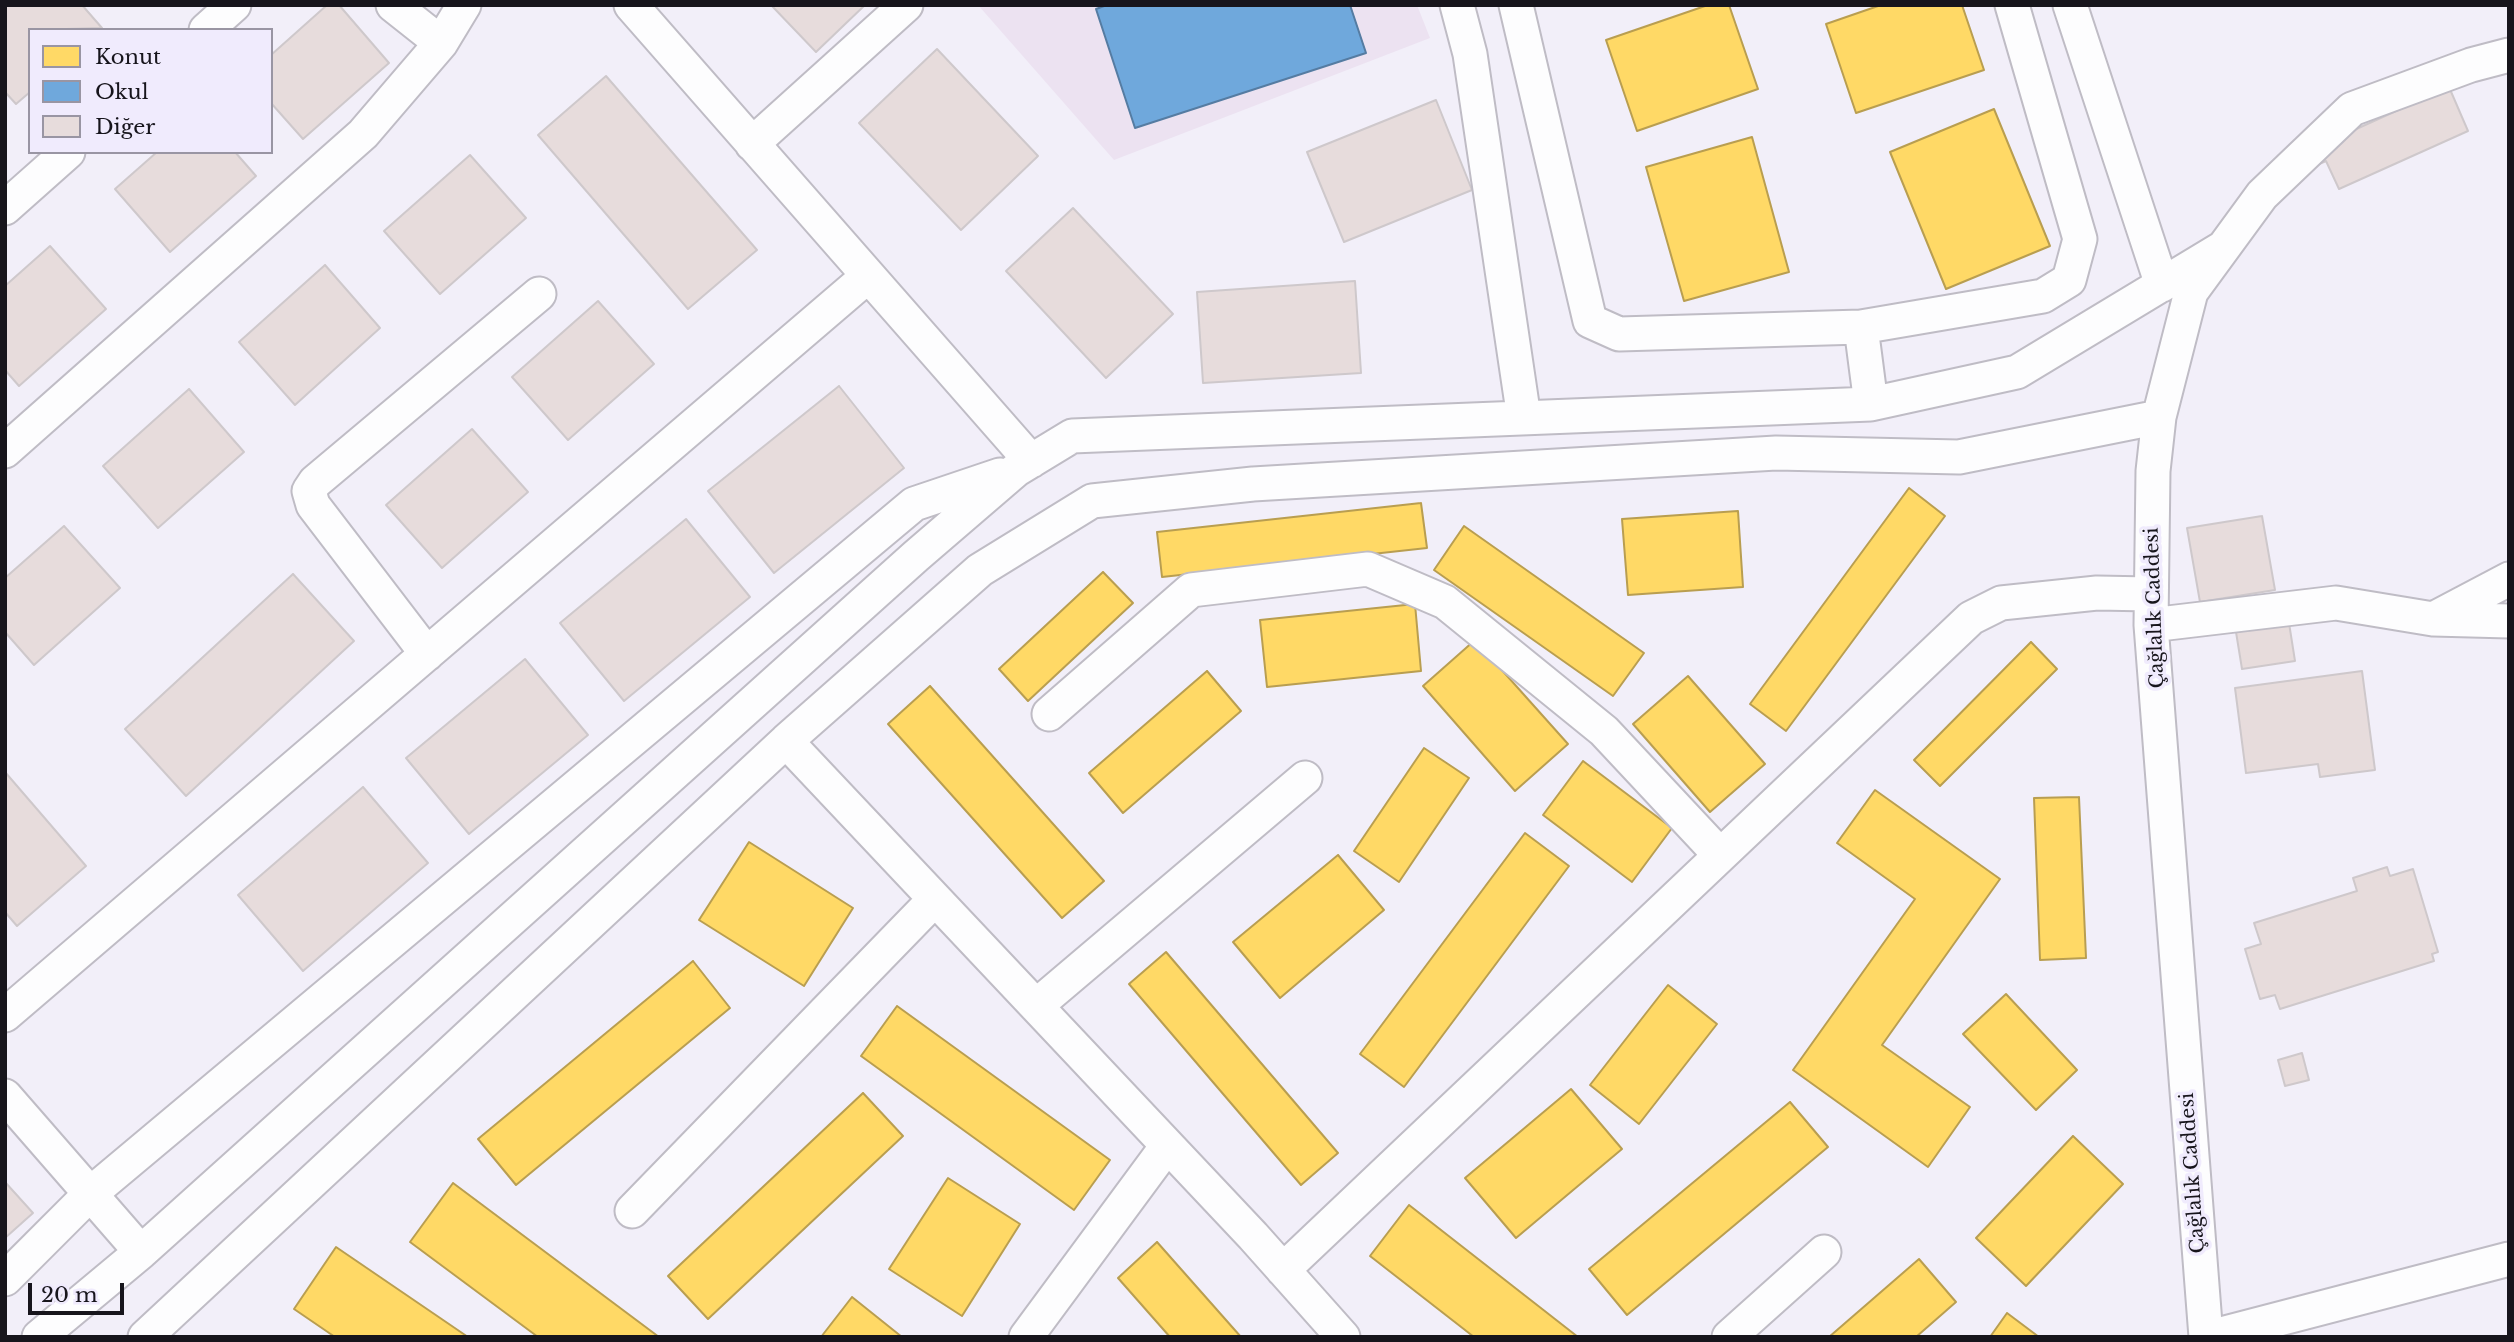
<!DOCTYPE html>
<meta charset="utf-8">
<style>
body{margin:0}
#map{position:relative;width:2514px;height:1342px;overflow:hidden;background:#f2eff9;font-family:"Libre Baskerville",serif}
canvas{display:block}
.frame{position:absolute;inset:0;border:7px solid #17151c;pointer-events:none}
.legend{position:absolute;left:28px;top:28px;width:245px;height:126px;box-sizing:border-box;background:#f0ebfd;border:2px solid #9995a3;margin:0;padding:9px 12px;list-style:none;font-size:21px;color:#17151c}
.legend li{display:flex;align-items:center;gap:14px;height:35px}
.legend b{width:35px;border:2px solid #9995a3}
.scale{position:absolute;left:28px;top:1283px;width:96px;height:32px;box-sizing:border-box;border:4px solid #17151c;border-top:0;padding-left:9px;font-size:21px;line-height:24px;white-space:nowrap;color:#17151c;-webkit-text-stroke:5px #f0ebfd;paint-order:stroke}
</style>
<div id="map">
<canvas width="2514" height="1342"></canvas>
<div class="frame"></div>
<ul class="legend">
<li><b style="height:19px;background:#ffd966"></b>Konut</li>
<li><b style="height:19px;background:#6fa8dc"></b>Okul</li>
<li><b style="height:19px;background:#e7dcdc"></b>Diğer</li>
</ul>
<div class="scale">20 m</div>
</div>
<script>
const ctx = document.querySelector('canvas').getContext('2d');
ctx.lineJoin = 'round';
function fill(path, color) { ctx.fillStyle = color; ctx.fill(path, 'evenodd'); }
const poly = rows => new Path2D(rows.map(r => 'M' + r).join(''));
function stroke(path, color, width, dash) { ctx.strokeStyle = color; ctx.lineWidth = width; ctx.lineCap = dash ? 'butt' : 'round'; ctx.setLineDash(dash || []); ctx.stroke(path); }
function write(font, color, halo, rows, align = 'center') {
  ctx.font = font + ' "Libre Baskerville",serif'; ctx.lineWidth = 7; ctx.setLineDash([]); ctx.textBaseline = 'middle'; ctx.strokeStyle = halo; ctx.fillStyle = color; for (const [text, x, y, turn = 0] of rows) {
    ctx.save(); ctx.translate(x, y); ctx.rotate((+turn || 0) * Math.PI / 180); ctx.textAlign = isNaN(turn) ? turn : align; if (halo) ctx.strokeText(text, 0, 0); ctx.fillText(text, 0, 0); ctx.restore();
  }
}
fill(poly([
 [978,5,1417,5,1430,38,1114,160]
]), '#ece2f1');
const homes = poly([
 [1708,5,1729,5,1758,89,1637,131,1606,40,1708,5],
 [1881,5,1962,5,1984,70,1856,113,1826,24,1881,5],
 [1994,109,2050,246,1946,289,1890,152,1994,109],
 [1752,137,1789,272,1684,301,1646,167,1752,137],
 [1909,488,1945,516,1786,731,1750,704,1909,488],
 [1421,503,1427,548,1162,577,1157,532,1421,503],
 [1738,511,1743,587,1628,595,1622,519,1738,511],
 [1464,526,1644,653,1613,696,1434,570,1464,526],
 [1103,572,1133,603,1028,701,999,669,1103,572],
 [1415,604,1421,671,1267,687,1260,620,1415,604],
 [1475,640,1568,744,1515,791,1423,686,1475,640],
 [2031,642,2057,669,1940,786,1914,760,2031,642],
 [1207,671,1241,711,1123,813,1089,773,1207,671],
 [1688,676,1765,764,1710,812,1633,724,1688,676],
 [930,686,1104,881,1062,918,888,724,930,686],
 [1424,748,1469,778,1399,882,1354,851,1424,748],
 [1583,761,1672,828,1632,882,1543,815,1583,761],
 [1875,790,2000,879,1882,1045,1970,1107,1928,1167,1793,1070,1915,899,1837,843,1875,790],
 [2079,797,2086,958,2040,960,2034,798,2079,797],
 [1525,833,1569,866,1404,1087,1360,1054,1525,833],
 [749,842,853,908,804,986,699,920,749,842],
 [1338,855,1384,910,1280,998,1233,942,1338,855],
 [1166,952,1338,1153,1301,1185,1129,984,1166,952],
 [693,961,730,1008,516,1185,478,1139,693,961],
 [1668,985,1717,1024,1639,1124,1590,1085,1668,985],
 [2006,994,2077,1070,2036,1110,1963,1034,2006,994],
 [897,1006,1110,1160,1074,1210,861,1056,897,1006],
 [1571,1089,1622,1149,1516,1238,1465,1178,1571,1089],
 [863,1093,903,1136,708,1319,668,1276,863,1093],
 [1790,1102,1828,1147,1627,1315,1589,1269,1790,1102],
 [2073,1136,2123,1184,2026,1286,1976,1238,2073,1136],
 [948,1178,1020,1224,962,1316,889,1269,948,1178],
 [453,1183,659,1337,538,1337,410,1242,453,1183],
 [1409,1205,1578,1337,1474,1337,1370,1256,1409,1205],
 [1157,1242,1241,1337,1170,1337,1118,1278,1157,1242],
 [336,1247,468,1337,335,1337,294,1309,336,1247],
 [1919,1259,1956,1302,1916,1337,1829,1337,1919,1259],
 [852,1297,902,1337,821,1337,852,1297],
 [2007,1313,2039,1337,1990,1337,2007,1313]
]);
fill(homes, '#ffd966');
stroke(homes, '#b99e50', 2);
const schools = poly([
 [1107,5,1350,5,1366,53,1135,128,1096,9,1107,5]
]);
fill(schools, '#6fa8dc');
stroke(schools, '#557ca2', 2);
const building = poly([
 [5,5,82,5,102,28,30,30,30,92,16,104,5,92,5,5],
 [327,5,339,5,389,63,303,139,271,103,271,55,327,5],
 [771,5,865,5,816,52,771,5],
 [937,49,1038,156,961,230,859,123,937,49],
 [606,76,757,250,688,309,538,135,606,76],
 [2449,87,2468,131,2339,189,2326,161,2317,165,2310,150,2449,87],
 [1436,100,1472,190,1344,242,1307,152,1436,100],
 [157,152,235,152,256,176,170,252,115,189,157,152],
 [470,155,526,218,440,294,384,231,470,155],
 [1073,208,1173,314,1106,378,1006,271,1073,208],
 [50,246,106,309,19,386,5,370,5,286,50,246],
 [325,265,380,328,295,405,239,342,325,265],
 [1355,281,1361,373,1203,383,1197,292,1355,281],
 [598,301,654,364,568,440,512,377,598,301],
 [839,386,904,468,774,573,708,491,839,386],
 [189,389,244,452,158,528,103,466,189,389],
 [472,429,528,492,442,568,386,505,472,429],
 [2262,516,2275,590,2200,602,2187,528,2262,516],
 [686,519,750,597,624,701,560,623,686,519],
 [64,526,120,588,34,665,5,632,5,578,64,526],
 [293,574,354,641,186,796,125,729,293,574],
 [2289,623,2295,661,2242,669,2236,632,2289,623],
 [525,659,588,735,469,834,406,758,525,659],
 [2362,671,2375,770,2320,777,2318,764,2246,773,2235,688,2362,671],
 [5,772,86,866,17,926,5,912,5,772],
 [363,787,428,863,303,971,238,895,363,787],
 [2387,867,2390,876,2413,869,2438,952,2432,954,2434,961,2280,1009,2275,995,2260,999,2245,949,2261,944,2254,923,2357,891,2353,878,2387,867],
 [2302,1053,2309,1080,2285,1086,2278,1060,2302,1053],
 [5,1182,33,1213,5,1238,5,1182]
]);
fill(building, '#e7dcdc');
stroke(building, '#cec8cb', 2);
const minor = poly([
 [393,5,441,43],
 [631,5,1031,461],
 [1457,5,1470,54,1524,418],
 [1516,5,1590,321,1619,334,1861,327,2043,296,2069,280,2080,239,2012,5],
 [2070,5,2162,285],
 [206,30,234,5],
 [752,144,906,5],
 [5,208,68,152],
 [1861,327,1871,404],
 [5,451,363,134,441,43,464,5],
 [2435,618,2509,579],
 [2151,625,2336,603,2433,619,2509,621],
 [427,654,313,505,309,491,315,482,539,294],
 [1049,714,1191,590,1368,569,1445,602,1604,731,1720,855],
 [786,741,1253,1236,1343,1337],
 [1036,1006,1305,778],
 [5,1015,868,276],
 [5,1096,141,1252],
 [632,1211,935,899],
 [1283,1270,1971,618,2001,603,2097,593,2150,594],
 [5,1279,90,1194,914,504,1000,475],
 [39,1337,141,1252,916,556,1016,470,1072,436,1871,404,2017,372,2224,247],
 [145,1337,786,741,980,570,1092,501,1253,484,1776,453,1959,457,2159,417],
 [1026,1337,1167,1146],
 [1729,1337,1824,1252],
 [2206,1337,2151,625,2153,471,2159,417,2191,292,2262,195,2352,109,2471,65,2509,55],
 [2210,1337,2509,1259]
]);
stroke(minor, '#bfbcc5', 37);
stroke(minor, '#fdfdfe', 33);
write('19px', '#17151c', '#f0ebfd', [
 ["Çağlalık Caddesi",2155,608,-92],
 ["Çağlalık Caddesi",2193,1173,-94]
]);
</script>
